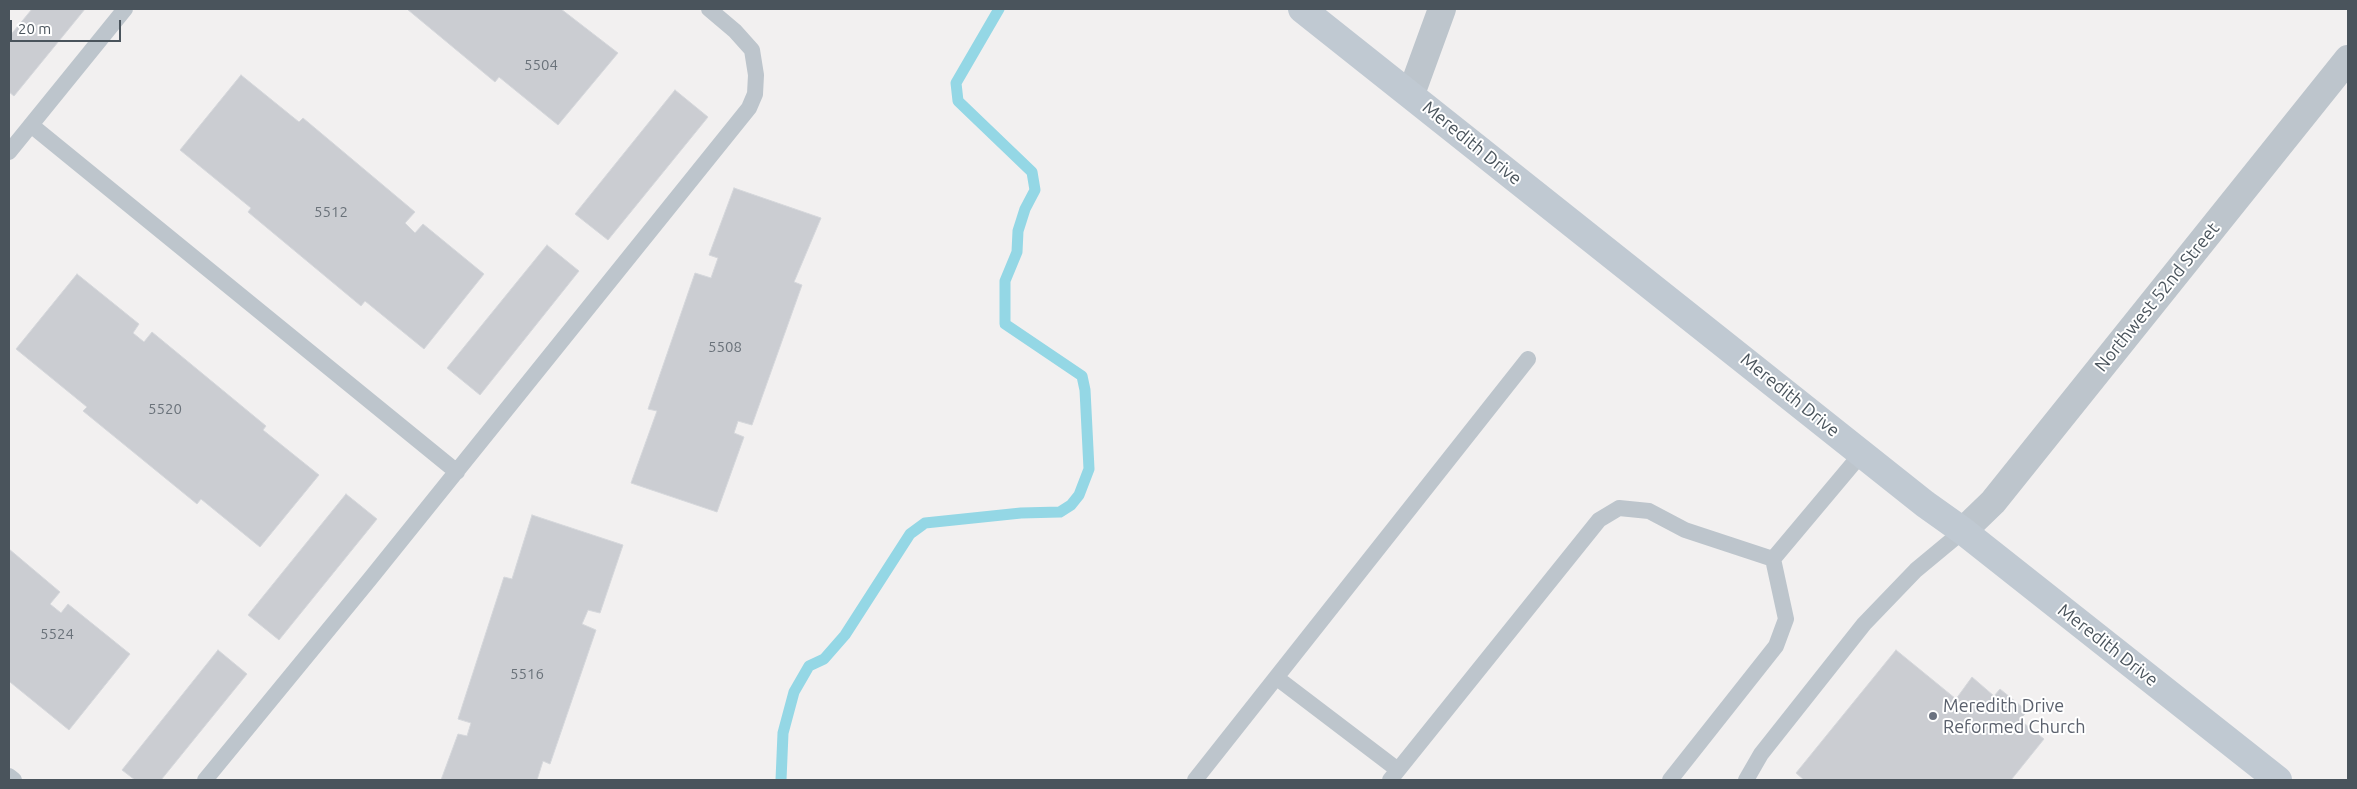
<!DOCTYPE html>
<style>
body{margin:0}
#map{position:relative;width:2357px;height:789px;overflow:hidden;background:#f2f0f0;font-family:Ubuntu,sans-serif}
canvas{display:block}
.frame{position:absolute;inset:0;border:10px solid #4a545c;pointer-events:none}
.scale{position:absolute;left:10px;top:20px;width:111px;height:22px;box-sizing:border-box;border:2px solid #4a545c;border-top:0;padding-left:6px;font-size:15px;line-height:18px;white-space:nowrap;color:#4a545c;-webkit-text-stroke:4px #fff;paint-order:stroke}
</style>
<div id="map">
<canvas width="2357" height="789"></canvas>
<div class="frame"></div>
<div class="scale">20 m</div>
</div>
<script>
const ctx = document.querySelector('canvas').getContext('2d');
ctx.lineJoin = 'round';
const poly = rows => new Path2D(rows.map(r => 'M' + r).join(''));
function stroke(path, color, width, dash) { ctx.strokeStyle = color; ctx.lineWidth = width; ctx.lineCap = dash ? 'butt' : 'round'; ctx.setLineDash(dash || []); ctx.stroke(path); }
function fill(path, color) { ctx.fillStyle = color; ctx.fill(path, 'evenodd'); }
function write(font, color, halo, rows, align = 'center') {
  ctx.font = font + ' Ubuntu,sans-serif'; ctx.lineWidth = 4; ctx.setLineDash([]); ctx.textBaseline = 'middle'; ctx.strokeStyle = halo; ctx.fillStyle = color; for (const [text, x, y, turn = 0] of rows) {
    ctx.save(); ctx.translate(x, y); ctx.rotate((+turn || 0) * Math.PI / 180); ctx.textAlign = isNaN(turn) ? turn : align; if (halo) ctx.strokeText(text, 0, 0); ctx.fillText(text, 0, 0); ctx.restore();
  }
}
stroke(poly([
 [781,780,783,733,794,692,809,666,824,659,845,635,910,534,925,523,1021,513,1060,512,1071,505,1079,495,1089,469,1085,390,1082,376,1005,324,1005,281,1017,252,1018,231,1025,209,1035,190,1032,172,958,101,956,83,999,9]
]), '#94d7e5', 11);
const building = poly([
 [32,9,85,9,14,96,9,92,9,37,32,9],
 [407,9,561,9,618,53,558,125,499,77,495,82,407,9],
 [241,75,299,122,303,118,415,212,405,223,415,233,423,224,484,274,424,349,365,301,361,306,248,212,251,208,180,150,241,75],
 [675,90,708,117,608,240,575,214,675,90],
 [734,188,821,218,794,282,802,285,752,425,738,421,734,433,744,437,717,512,631,483,657,411,648,409,695,273,711,278,718,258,709,255,734,188],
 [547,245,579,271,480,395,447,368,547,245],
 [77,274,139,324,133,333,144,342,152,332,266,426,263,430,319,475,260,547,201,499,197,504,83,411,87,407,16,349,77,274],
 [346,494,377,519,279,640,248,615,346,494],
 [532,515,623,545,600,613,588,610,582,624,596,630,550,764,543,761,537,780,441,780,458,734,467,736,471,723,458,719,504,577,512,579,532,515],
 [9,549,60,592,50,604,61,613,68,604,130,654,69,730,10,682,9,683,9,549],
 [218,650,247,674,161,780,135,780,122,770,218,650],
 [1896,650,1956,699,1972,677,1994,696,2000,689,2027,711,2020,720,2044,739,2011,780,1804,780,1796,773,1896,650]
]);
fill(building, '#cbcdd2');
stroke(building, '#d5d7db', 1);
stroke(poly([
 [31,125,457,472],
 [9,152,125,9],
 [1773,559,1862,453],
 [1277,678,1398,770],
 [9,776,14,780],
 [205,780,370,579,749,108,755,94,756,75,752,50,735,31,709,9],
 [1195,780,1528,359],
 [1390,780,1599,520,1619,508,1649,511,1685,530,1773,559,1786,619,1776,646,1670,780],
 [1746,780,1761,754,1864,624,1916,570,1963,531]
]), '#bdc5cc', 16);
stroke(poly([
 [1411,94,1442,9],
 [1963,531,1993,502,2348,59]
]), '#bdc5cc', 28);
stroke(poly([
 [1302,9,1925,504,1963,531,2278,780]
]), '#c0c9d2', 28);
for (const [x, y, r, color] of [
 [1933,716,5,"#6b7280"]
]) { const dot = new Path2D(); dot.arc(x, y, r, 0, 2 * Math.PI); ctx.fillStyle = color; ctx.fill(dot); stroke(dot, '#fff', 2); }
write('15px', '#6a727a', null, [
 ["5504",541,65],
 ["5512",331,212],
 ["5508",725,347],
 ["5520",165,409],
 ["5524",57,634],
 ["5516",527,674]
]);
write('18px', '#4a545c', '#fff', [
 ["Meredith Drive",1472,143,39],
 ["Northwest 52nd Street",2157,297,-51],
 ["Meredith Drive",1790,395,39],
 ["Meredith Drive",2108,645,38]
]);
write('18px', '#5b616d', '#fff', [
 ["Meredith Drive",1943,706],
 ["Reformed Church",1943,727]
], 'left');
</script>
